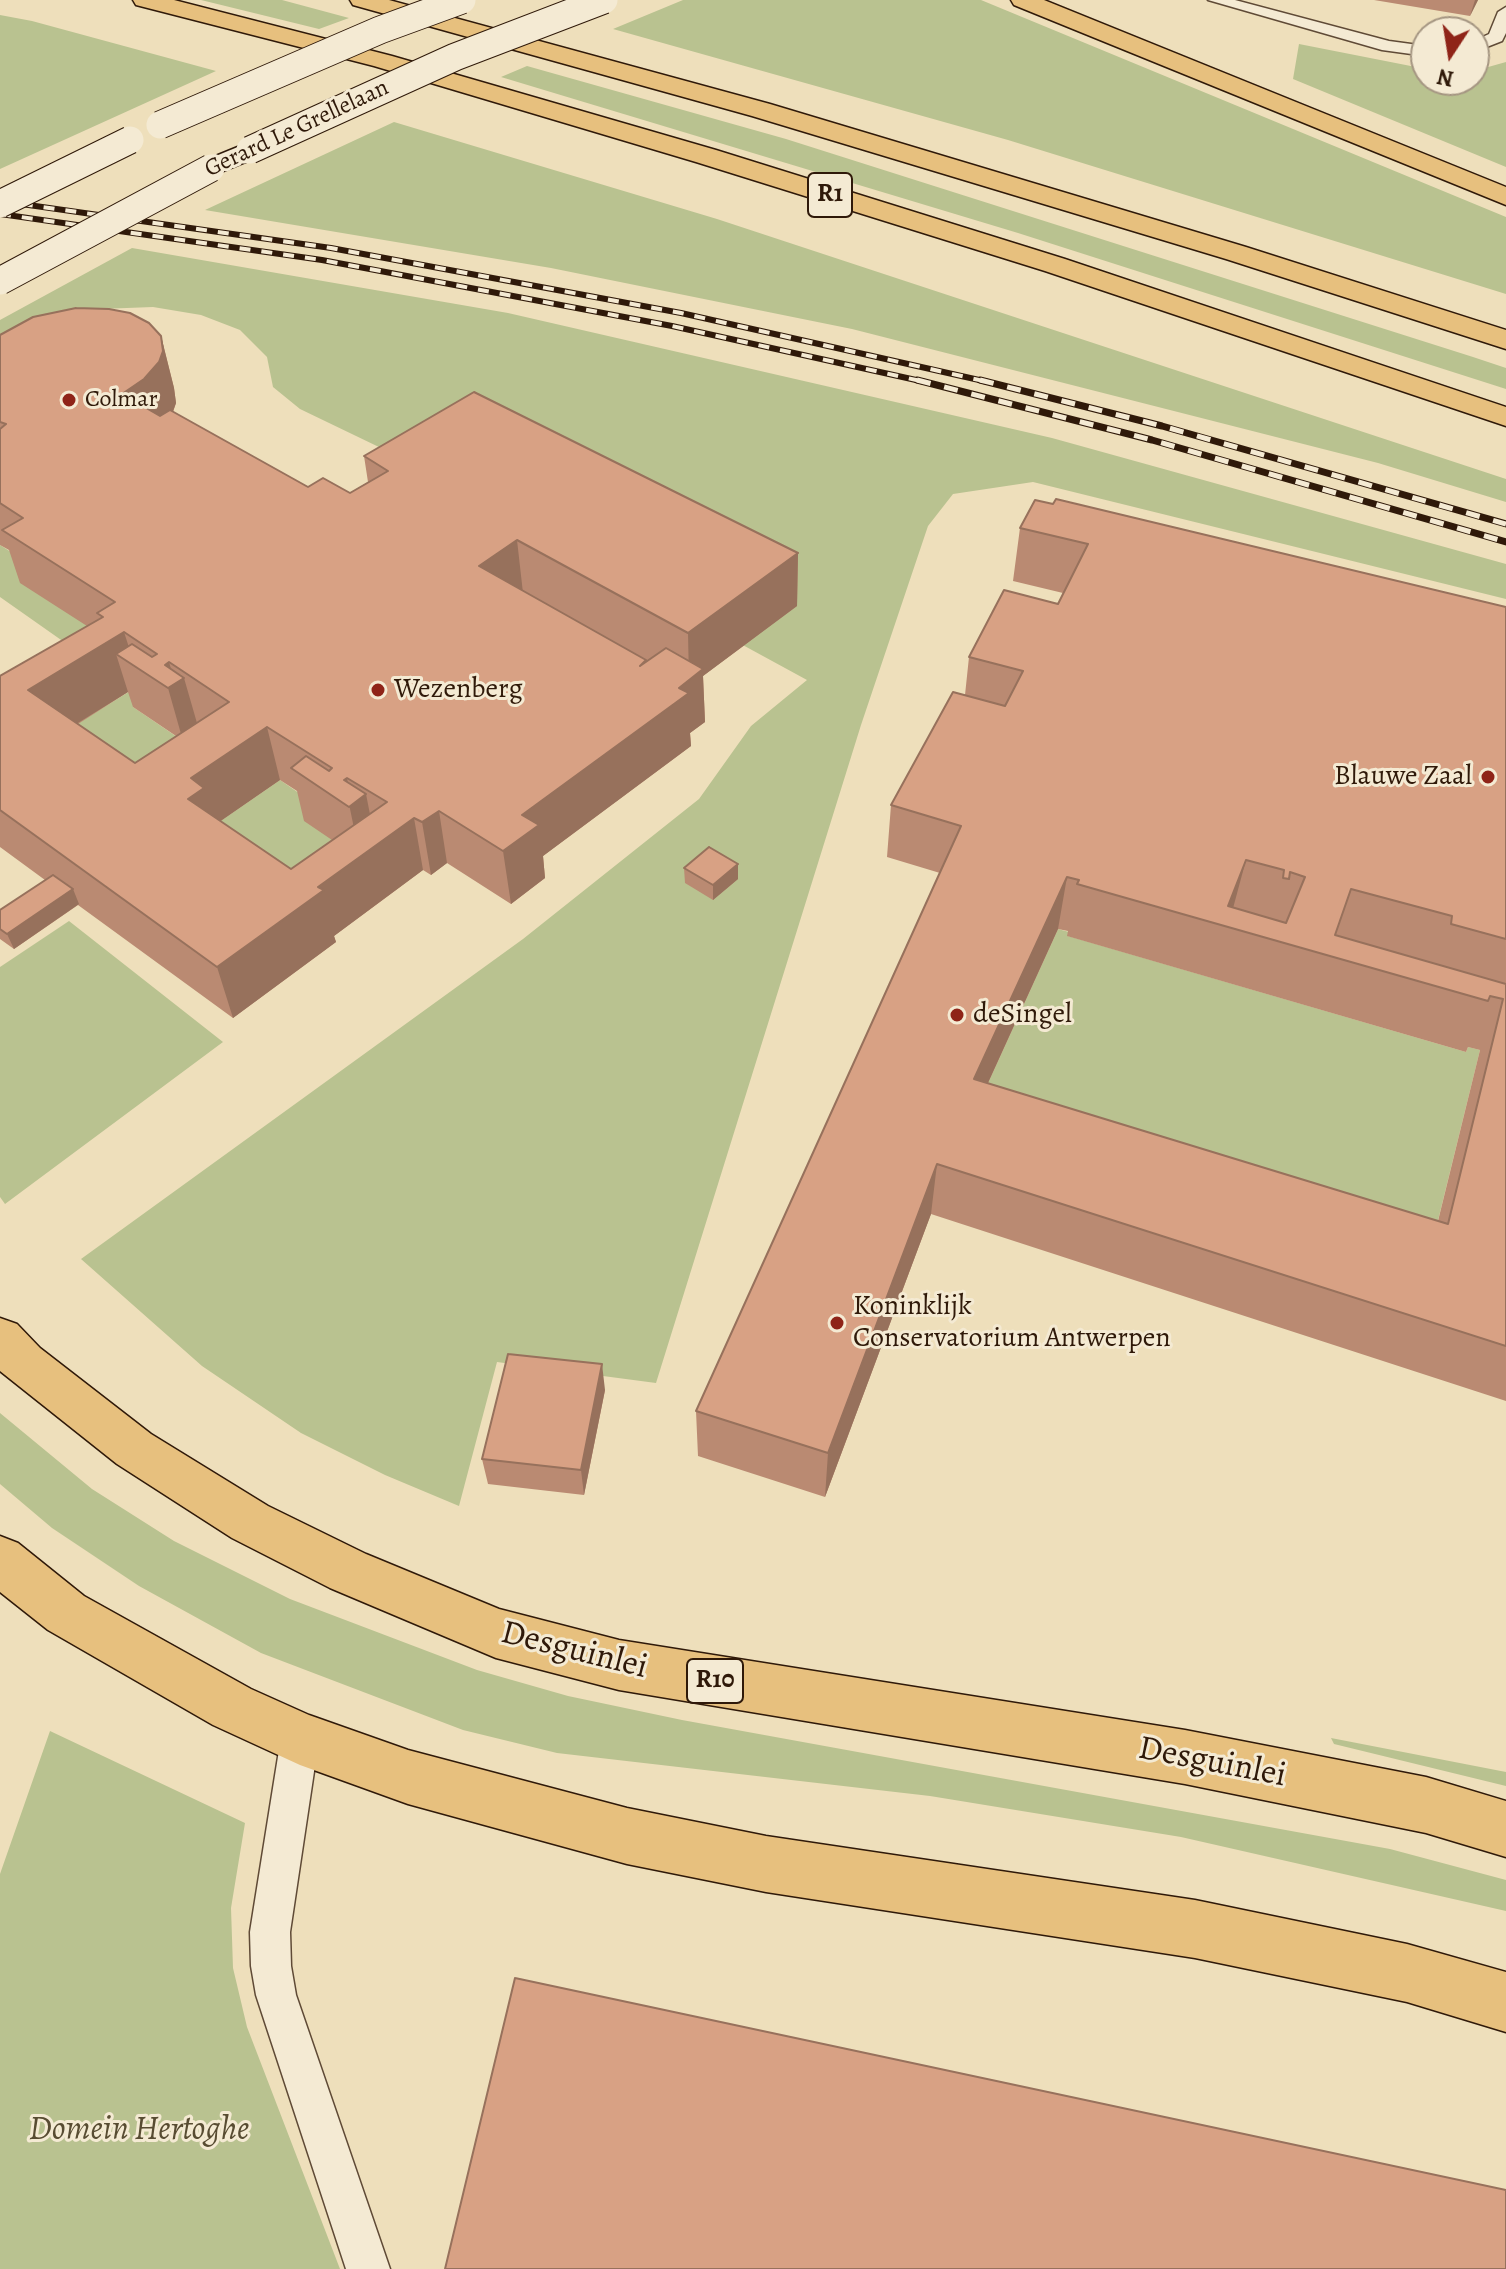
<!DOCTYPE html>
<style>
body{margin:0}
#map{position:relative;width:1506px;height:2269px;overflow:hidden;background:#eedfbb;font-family:Alegreya,serif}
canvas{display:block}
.north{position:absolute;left:1410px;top:16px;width:80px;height:80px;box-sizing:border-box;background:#f4ead3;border:2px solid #a59682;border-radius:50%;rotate:192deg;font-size:22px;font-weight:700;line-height:32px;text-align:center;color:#2f1909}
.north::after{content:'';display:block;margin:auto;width:28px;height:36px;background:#8f2418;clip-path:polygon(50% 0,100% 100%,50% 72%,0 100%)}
</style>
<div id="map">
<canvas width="1506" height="2269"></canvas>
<div class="north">N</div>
</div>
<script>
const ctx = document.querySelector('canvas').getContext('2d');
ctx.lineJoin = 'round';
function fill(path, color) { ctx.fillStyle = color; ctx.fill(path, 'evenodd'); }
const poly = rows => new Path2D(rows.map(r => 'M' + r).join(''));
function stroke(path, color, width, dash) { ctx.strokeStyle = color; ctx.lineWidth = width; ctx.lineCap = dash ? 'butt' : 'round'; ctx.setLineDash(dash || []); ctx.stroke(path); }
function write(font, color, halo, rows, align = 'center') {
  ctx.font = font + ' Alegreya,serif'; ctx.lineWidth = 6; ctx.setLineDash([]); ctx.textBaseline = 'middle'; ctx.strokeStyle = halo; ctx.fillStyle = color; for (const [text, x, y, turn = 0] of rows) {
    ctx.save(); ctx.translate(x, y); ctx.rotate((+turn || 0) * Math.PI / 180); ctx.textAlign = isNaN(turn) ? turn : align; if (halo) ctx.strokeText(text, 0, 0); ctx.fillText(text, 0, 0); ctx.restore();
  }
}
fill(poly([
 [201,0,282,0,349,18,319,29],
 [683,0,981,0,1506,217,1506,294,1008,140,613,29],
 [0,15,32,21,216,71,0,169],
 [1299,44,1426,69,1426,80,1474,80,1474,71,1506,62,1506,167,1293,79],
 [527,66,786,139,1473,357,1506,368,1506,389,1018,233,501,77],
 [394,122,717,219,1506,479,1506,502,1378,463,852,329,551,268,205,210],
 [132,248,508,313,1052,438,1506,564,1506,599,1033,482,953,494,928,526,861,725,656,1383,497,1362,459,1506,385,1475,301,1433,202,1366,81,1259,523,939,699,799,751,726,807,680,381,448,300,409,273,387,267,357,240,330,201,315,153,307,74,310,0,335,0,320],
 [0,545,41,571,131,655,64,642,0,597],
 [140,685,133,707,183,741,185,715,243,755,152,816,47,742],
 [280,780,312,802,360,859,304,921,206,831],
 [69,921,223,1042,5,1204,0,1197,0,967],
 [1058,929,1069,932,1068,936,1466,1052,1468,1047,1480,1050,1425,1273,967,1129],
 [0,1413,92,1489,174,1541,290,1599,477,1670,568,1696,682,1720,1390,1849,1506,1880,1506,1911,1181,1837,930,1796,557,1753,463,1730,261,1653,139,1586,52,1528,0,1484],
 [50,1731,245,1823,231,1908,233,1968,247,2027,340,2269,0,2269,0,1874],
 [1331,1738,1506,1772,1506,1786,1334,1744]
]), '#b9c290');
const lane = poly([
 [1208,0,1235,0,1389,41,1426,46,1426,56,1382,50,1208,0],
 [1506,7,1506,33,1502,41,1474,52,1474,41,1489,34,1498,12,1506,7],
 [300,1720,313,1725,319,1738,290,1932,291,1966,296,1995,390,2269,346,2269,256,1995,251,1966,250,1932,281,1738,287,1725,300,1720]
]);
const secondary = poly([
 [250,142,260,144,263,150,260,156,211,176,201,174,197,168,201,162,250,142]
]);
const primary = poly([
 [0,1318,17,1324,40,1348,151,1434,268,1506,366,1554,499,1609,619,1640,1185,1730,1426,1777,1506,1801,1506,1857,1426,1833,1185,1784,619,1690,496,1658,330,1588,232,1538,117,1464,0,1371,0,1318],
 [0,1536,18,1543,84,1596,251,1689,309,1715,408,1750,627,1808,766,1836,1195,1900,1407,1944,1506,1972,1506,2032,1407,2002,1195,1958,766,1892,627,1864,408,1804,300,1765,213,1725,48,1630,0,1592,0,1536]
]);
const highway = poly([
 [133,0,174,0,392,56,716,150,1065,259,1506,407,1506,426,1045,271,696,162,374,66,136,5,133,0],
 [350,0,389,0,770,104,1246,247,1506,330,1506,349,1226,259,752,116,353,5,350,0],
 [1011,0,1044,0,1506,187,1506,205,1014,5,1011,0]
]);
stroke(lane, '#5f4a36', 3);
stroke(secondary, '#2f1909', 3);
stroke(primary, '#2f1909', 3);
stroke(highway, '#2f1909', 3);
fill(lane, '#f4ead3');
fill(secondary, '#f4ead3');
fill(primary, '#e7c07e');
fill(highway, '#e7c07e');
const railFar1 = poly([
 [0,201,331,248,681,313,988,382],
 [0,214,322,260,672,326,925,382]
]);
const rail = poly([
 [917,380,1152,440,1506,542],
 [980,380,1162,426,1506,524]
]);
stroke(railFar1, '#2f1909', 6);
stroke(rail, '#2f1909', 7);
stroke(railFar1, '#f4ead3', 4, [11]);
stroke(rail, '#f4ead3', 5, [14]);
const secondaryBridge = poly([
 [160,125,380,30,462,0],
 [250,150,455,57,604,0],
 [0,204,130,140],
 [0,281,211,168]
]);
stroke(secondaryBridge, '#2f1909', 29, []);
stroke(secondaryBridge, '#f4ead3', 27);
fill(poly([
 [1374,0,1478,0,1470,16],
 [0,335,161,336,174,388,176,403,173,412,308,487,350,493,368,482,364,456,798,553,797,606,703,676,705,722,690,733,691,746,543,856,545,878,511,904,447,863,431,875,423,870,334,936,336,942,233,1018,78,905,14,949,0,939,0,910,45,880,0,847,0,676,87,626,20,583,9,550,0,545],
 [128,692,133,707,176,736,135,763,78,724],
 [280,780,297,791,304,821,332,840,291,869,220,821],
 [1020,528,1506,607,1506,1401,931,1214,825,1497,698,1456,696,1411,940,873,887,857,891,805,965,695,969,657,1058,604,1063,593,1013,581],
 [1058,929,1068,931,1067,936,1466,1052,1468,1047,1480,1050,1438,1221,988,1083],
 [684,868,738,879,713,900,685,883],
 [605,1390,584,1495,488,1484,482,1459]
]), '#ba8a72');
fill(poly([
 [1475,0,1478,0,1470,16],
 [161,336,174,388,176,403,172,414,136,446,122,394],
 [517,540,523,593,479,566],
 [798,553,797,606,703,676,705,722,690,733,691,746,543,856,545,878,511,904,503,851,522,815,689,680,688,633],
 [124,632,135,666,116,654,128,692,47,742,28,690],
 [169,662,175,683,184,678,199,730,183,741,168,688,165,665],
 [267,727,280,780,215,825,188,799,191,778],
 [347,778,352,804,366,794,376,845,414,818,423,870,334,936,336,942,233,1018,217,967,318,887,360,857,344,780],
 [439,811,447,863,431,875,422,822],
 [1246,860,1232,912,1228,906],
 [738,864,738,879,713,900,713,885],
 [1067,877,1058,929,967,1129,974,1079],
 [73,889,79,904,14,949,7,934],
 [937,1164,931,1214,825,1497,828,1453],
 [602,1364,605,1390,584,1495,581,1470]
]), '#97715c');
const building = poly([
 [76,308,109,309,130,313,149,323,161,336,163,351,159,362,144,379,122,394,160,416,170,410,308,487,323,478,350,493,388,471,364,456,474,392,798,553,688,633,517,540,479,566,646,660,640,666,666,648,703,669,679,688,689,693,522,815,539,825,503,851,439,811,422,822,414,818,318,887,324,890,217,967,0,810,0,676,103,617,97,613,115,602,2,530,23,518,0,503,0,429,6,424,0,422,0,335,33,317,76,308],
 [124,632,157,654,152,657,132,644,116,654,168,688,184,678,165,665,169,662,229,702,135,763,28,690,124,632],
 [267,727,332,768,329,771,306,756,291,768,349,807,366,794,344,780,347,778,387,802,291,869,188,799,204,788,191,778,267,727],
 [1056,499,1506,607,1506,939,1451,924,1452,916,1351,889,1335,935,1506,984,1506,1346,937,1164,828,1453,696,1411,961,826,891,805,953,692,1005,706,1023,671,969,657,1004,590,1058,604,1088,544,1020,528,1035,500,1053,504,1056,499],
 [1246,860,1284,870,1283,878,1289,879,1290,872,1305,877,1286,923,1228,906,1246,860],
 [1067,877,1079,880,1077,884,1488,1001,1490,996,1503,999,1448,1224,974,1079,1067,877],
 [709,847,738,864,713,885,684,868,709,847],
 [53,875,73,889,7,934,0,929,0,910,53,875],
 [508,1354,602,1364,581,1470,482,1459,508,1354],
 [515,1978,1506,2190,1506,2269,445,2269,515,1978]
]);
fill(building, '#d8a184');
stroke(building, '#97715c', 2);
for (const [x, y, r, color] of [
 [69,400,8,"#8f2418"],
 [378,690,8,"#8f2418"],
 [1488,777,8,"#8f2418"],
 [957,1015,8,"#8f2418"],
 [837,1323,8,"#8f2418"]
]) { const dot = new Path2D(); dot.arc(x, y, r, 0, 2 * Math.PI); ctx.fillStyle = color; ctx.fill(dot); stroke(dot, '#f4ead3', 3); }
write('24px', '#2f1909', '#f4ead3', [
 ["Gerard Le Grellelaan",297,129,-25]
]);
write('24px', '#2f1909', '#f4ead3', [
 ["Colmar",85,400]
], 'left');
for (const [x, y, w] of [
 [830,195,44],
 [715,1681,56]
]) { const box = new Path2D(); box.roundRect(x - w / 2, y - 22, w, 44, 6); ctx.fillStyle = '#f4ead3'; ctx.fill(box); stroke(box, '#2f1909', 2); }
write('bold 26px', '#2f1909', null, [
 ["R1",830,195],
 ["R10",715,1681]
]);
write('28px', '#2f1909', '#f4ead3', [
 ["Wezenberg",394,690],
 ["Blauwe Zaal",1472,777,"right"],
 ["deSingel",973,1015],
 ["Koninklijk",853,1307],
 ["Conservatorium Antwerpen",853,1339]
], 'left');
write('34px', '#2f1909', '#f4ead3', [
 ["Desguinlei",574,1651,14],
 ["Desguinlei",1212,1763,11]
]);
write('italic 34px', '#584c32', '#f4ead3', [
 ["Domein Hertoghe",139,2131]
]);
</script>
